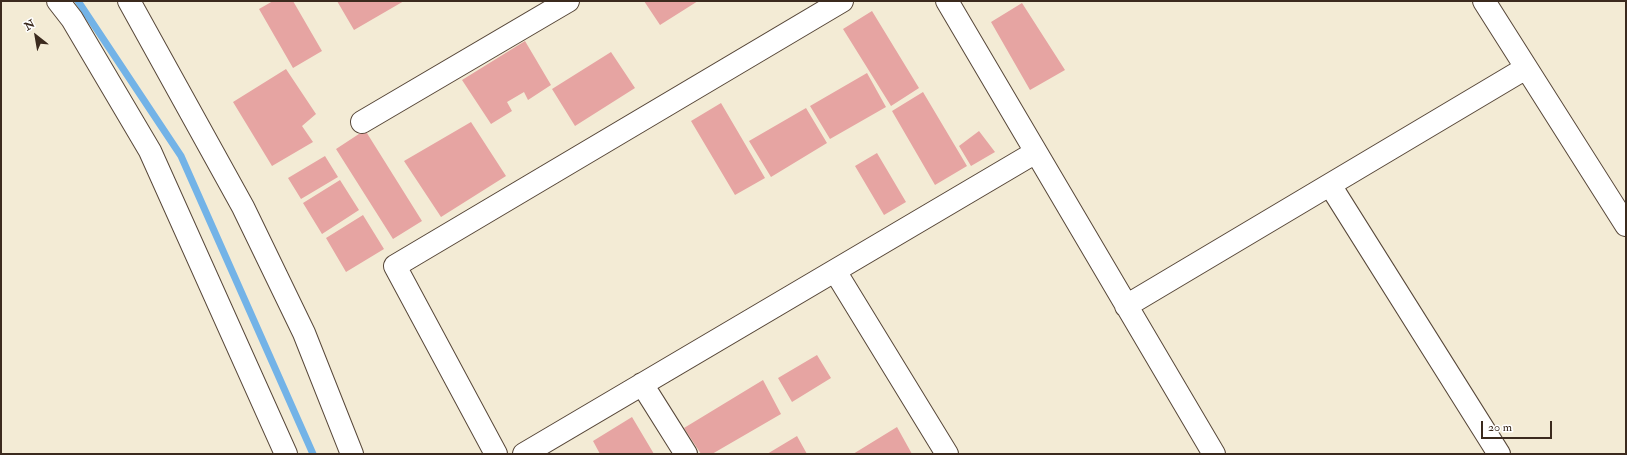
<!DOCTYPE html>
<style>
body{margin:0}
#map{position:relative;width:1627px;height:455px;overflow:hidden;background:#f3ebd5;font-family:"IM FELL Double Pica",serif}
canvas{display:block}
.frame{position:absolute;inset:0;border:2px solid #3b2a1e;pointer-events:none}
.north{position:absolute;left:16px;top:16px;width:40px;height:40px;-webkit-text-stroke:3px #fff;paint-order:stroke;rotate:329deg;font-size:11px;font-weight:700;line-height:16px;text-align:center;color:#3b2a1e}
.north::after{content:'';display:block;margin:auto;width:14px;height:18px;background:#3b2a1e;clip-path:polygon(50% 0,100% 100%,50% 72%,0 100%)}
.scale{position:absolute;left:1481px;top:421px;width:71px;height:18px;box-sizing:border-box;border:2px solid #3b2a1e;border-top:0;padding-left:5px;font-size:12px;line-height:14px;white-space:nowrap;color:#3b2a1e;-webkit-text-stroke:3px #fff;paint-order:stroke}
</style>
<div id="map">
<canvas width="1627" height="455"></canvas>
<div class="frame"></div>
<div class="north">N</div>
<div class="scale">20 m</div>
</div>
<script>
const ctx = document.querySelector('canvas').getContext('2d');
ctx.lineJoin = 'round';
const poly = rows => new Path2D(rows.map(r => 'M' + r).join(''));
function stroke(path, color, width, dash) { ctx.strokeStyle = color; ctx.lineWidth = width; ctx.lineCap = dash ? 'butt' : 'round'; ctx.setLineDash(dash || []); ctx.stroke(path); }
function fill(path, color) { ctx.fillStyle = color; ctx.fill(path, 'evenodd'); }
stroke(poly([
 [78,1,181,156,313,454]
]), '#73b3e7', 7);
fill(poly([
 [273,1,293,1,322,51,293,68,259,9],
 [337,1,404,1,354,30],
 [644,1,698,1,660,25],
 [1022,3,1065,70,1030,90,991,22],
 [872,11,919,88,891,106,843,29],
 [525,41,551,85,528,100,524,92,507,102,512,111,491,124,462,80],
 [611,52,635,88,575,126,552,89],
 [286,69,316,114,302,126,313,142,272,166,233,102],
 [867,73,886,107,830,139,810,106],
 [923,92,967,166,935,185,892,111],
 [721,103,765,178,735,195,691,121],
 [806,108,827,143,771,177,749,141],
 [471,122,506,176,441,217,404,161],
 [365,130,422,221,393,239,336,149],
 [979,131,995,152,971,166,959,146],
 [877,153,906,202,884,215,855,166],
 [325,156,338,177,301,199,288,178],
 [340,180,359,210,322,234,303,203],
 [363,215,384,249,346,272,326,238],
 [817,355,831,378,792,402,778,378],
 [763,380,781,414,712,454,701,454,684,428],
 [632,417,654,454,600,454,593,441],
 [897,427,912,454,853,454],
 [797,436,807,454,767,454]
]), '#e6a4a2');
const minor = poly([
 [58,1,72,19,150,151,286,454],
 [129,1,243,207,304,333,352,454],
 [947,1,1214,454],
 [1484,1,1626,225],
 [362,122,568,1],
 [1330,185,1499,454],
 [835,271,947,454],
 [1126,306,1526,68],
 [642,384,686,454],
 [496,454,395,266,842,1],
 [524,454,1036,152]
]);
stroke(minor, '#574739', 24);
stroke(minor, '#fff', 22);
</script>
